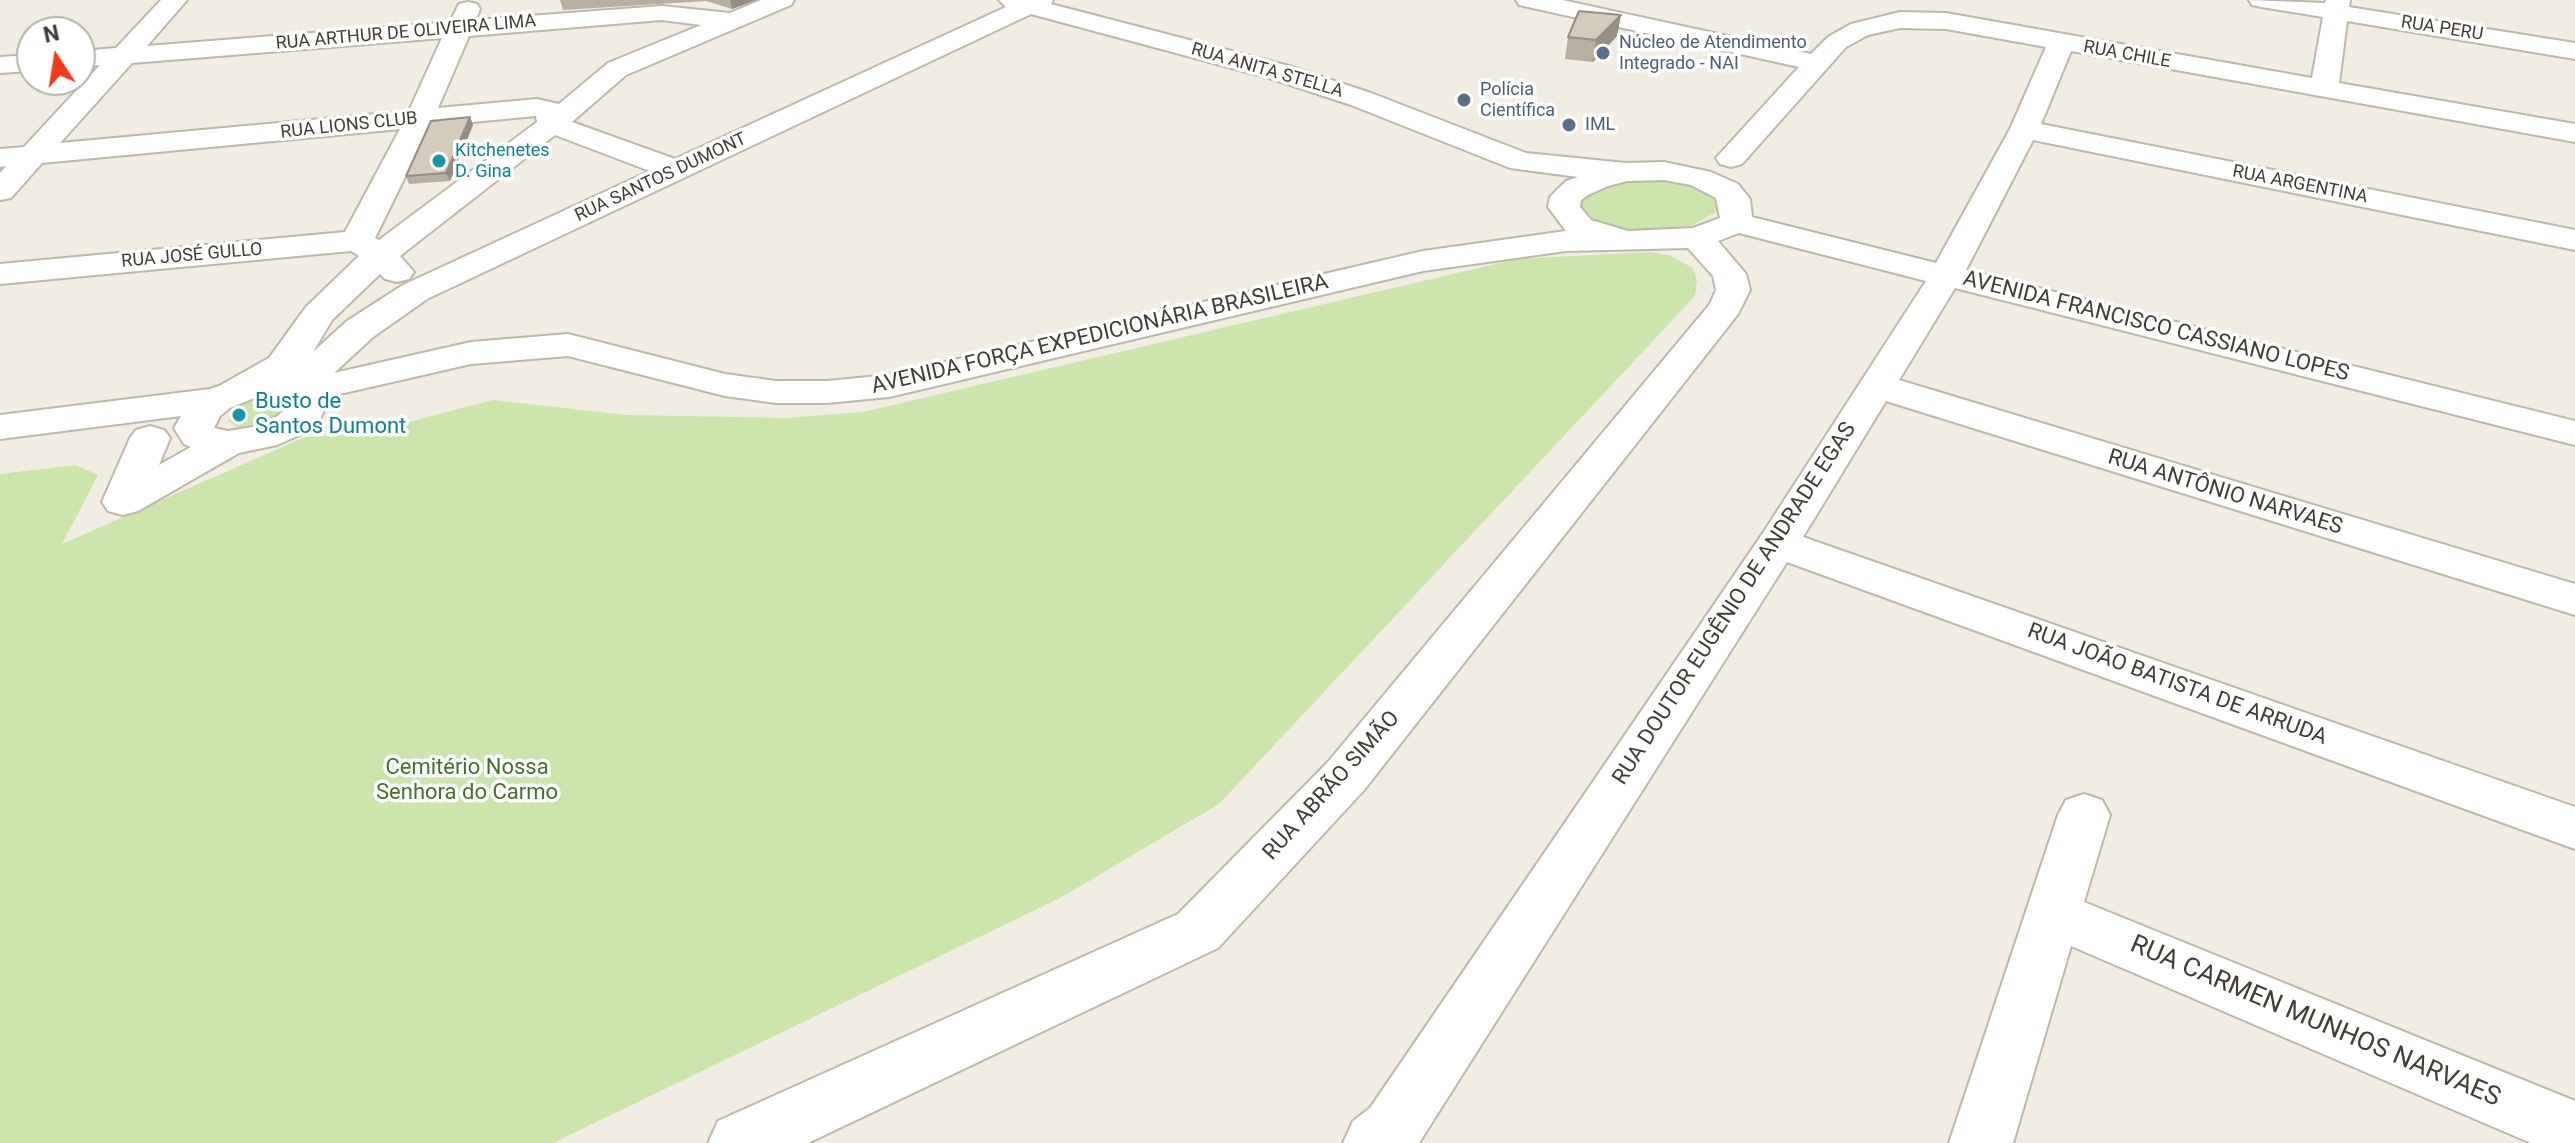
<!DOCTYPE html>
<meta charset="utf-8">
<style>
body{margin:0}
#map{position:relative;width:2575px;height:1143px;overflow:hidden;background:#f1ede3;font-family:Roboto,sans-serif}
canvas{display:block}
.north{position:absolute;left:16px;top:16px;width:80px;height:80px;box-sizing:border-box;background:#fff;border:2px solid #b4b1ae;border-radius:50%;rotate:348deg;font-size:22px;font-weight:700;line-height:32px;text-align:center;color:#433d34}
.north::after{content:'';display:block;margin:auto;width:28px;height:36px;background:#f33918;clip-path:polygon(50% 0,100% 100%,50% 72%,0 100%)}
</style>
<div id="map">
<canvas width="2575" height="1143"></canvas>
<div class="north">N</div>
</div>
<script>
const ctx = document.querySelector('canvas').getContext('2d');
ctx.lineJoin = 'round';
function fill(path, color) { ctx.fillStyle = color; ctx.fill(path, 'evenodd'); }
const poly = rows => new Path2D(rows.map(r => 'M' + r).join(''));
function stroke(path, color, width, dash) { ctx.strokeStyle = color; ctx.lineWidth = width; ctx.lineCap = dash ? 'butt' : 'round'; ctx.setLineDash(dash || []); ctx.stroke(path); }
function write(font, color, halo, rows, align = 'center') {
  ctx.font = font + ' Roboto,sans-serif'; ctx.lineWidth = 7; ctx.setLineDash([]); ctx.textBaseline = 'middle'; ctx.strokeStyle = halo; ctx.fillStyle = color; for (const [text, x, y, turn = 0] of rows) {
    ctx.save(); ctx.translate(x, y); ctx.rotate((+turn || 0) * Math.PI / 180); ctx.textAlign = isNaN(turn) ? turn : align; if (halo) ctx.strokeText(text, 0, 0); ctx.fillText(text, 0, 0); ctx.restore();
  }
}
fill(poly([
 [1670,178,1710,190,1720,202,1716,212,1691,226,1627,231,1584,219,1577,201,1607,184],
 [1649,252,1669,255,1693,268,1697,281,1695,296,1219,804,1060,898,553,1143,0,1143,0,474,76,465,98,475,62,544,305,437,363,434,493,400,627,415,787,418,863,412,1517,259],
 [283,391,298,395,285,418,250,428,239,428,228,421,232,409,249,398]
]), '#cbe5ac');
const minor = poly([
 [161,0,187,0,147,46,450,22,459,4,468,2,477,4,480,9,476,20,662,6,730,13,761,0,794,0,791,5,626,75,572,122,675,159,1006,7,999,0,1053,0,1051,4,1289,66,1371,93,1526,153,1626,163,1664,162,1711,172,1738,184,1750,199,1752,217,1936,263,2010,129,2046,47,1946,29,1900,28,1868,35,1846,47,1742,164,1731,167,1720,164,1716,158,1799,67,1528,7,1519,5,1516,0,1562,0,1811,54,1828,37,1851,24,1900,12,1946,13,2312,78,2323,17,2261,7,2252,5,2249,0,2325,3,2326,0,2350,0,2349,7,2575,43,2575,59,2347,21,2339,83,2575,124,2575,142,2071,51,2041,124,2575,230,2575,250,2033,140,1966,270,2575,421,2575,445,1955,288,1899,380,2575,584,2575,615,1886,401,1803,537,2575,807,2575,849,1787,562,1419,1143,1343,1143,1353,1121,1370,1108,1763,533,1926,281,1739,233,1718,241,1746,274,1750,290,1738,314,1364,790,1218,948,808,1143,708,1143,718,1121,1178,914,1328,762,1710,304,1716,290,1713,276,1688,248,1566,251,1423,271,889,397,827,403,776,403,725,396,568,356,471,364,331,396,319,421,304,433,277,445,239,453,138,511,123,515,108,511,102,502,130,438,136,430,150,426,164,430,170,438,159,465,191,447,184,444,174,428,181,416,0,439,0,415,210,389,219,386,269,358,306,307,359,256,351,251,0,284,0,264,345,232,400,129,42,163,11,198,0,200,0,173,6,166,0,167,0,149,24,147,100,65,80,67,80,51,116,48,161,0],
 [1031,14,1269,78,1351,105,1510,168,1578,177,1566,181,1550,197,1548,207,1566,231,1423,251,889,375,827,381,776,381,725,374,568,334,471,342,334,373,373,337,427,299,1031,14],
 [662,20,701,25,608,63,559,104,537,99,438,108,469,36,662,20],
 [442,38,409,111,60,143,132,63,442,38],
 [536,116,537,122,379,240,375,238,430,126,536,116],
 [555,135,650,171,403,285,347,321,313,352,332,320,380,274,385,279,397,282,409,279,414,272,400,256,555,135],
 [1664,180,1691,185,1716,198,1720,218,1693,228,1628,231,1591,220,1580,207,1581,200,1588,195,1608,186,1627,181,1664,180],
 [286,393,292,398,288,407,276,417,253,427,228,431,214,428,220,416,230,408,259,396,286,393],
 [32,55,32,71,0,73,0,57,32,55],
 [2084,794,2102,800,2110,815,2084,902,2575,1101,2575,1143,2531,1143,2071,946,2013,1143,1949,1143,2058,815,2066,800,2084,794]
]);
stroke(minor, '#bfb7a9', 4);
fill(minor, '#fff');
fill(poly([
 [560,0,756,0,732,9,706,1,563,10],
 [1621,15,1617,36,1593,62,1565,59,1568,37],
 [470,117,473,125,450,181,409,184,406,176]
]), '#b7afa2');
fill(poly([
 [730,0,756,0,732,9],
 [1621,15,1617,36,1593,62,1596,40],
 [470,117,473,125,450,181,446,173]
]), '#958e84');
const building = poly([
 [1579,11,1621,15,1596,40,1568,37,1579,11],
 [470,117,446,173,406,176,431,121,470,117]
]);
fill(building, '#d5cbbc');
stroke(building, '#958e84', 2);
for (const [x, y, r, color] of [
 [1603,53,8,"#5c6f8a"],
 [1464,100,8,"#5c6f8a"],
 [1569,125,8,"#5c6f8a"],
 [439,161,8,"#0f9aa8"],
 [239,415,8,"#0f9aa8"]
]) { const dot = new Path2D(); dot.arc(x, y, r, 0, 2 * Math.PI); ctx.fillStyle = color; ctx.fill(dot); stroke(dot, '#fff', 3); }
write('18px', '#433d34', '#fff', [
 ["RUA PERU",2442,29,9],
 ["RUA ARTHUR DE OLIVEIRA LIMA",406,33,-5],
 ["RUA CHILE",2127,55,10],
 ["RUA ANITA STELLA",1267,71,16],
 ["RUA LIONS CLUB",349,126,-6],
 ["RUA SANTOS DUMONT",661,178,-25],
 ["RUA ARGENTINA",2300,185,11],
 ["RUA JOSÉ GULLO",192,256,-5]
]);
write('18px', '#4e5e75', '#fff', [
 ["Núcleo de Atendimento",1619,43],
 ["Integrado - NAI",1619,64],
 ["Polícia",1480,90],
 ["Científica",1480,111],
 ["IML",1585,125]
], 'left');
write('18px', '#0d838f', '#fff', [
 ["Kitchenetes",455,151],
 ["D. Gina",455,172]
], 'left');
write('22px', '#433d34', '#fff', [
 ["AVENIDA FRANCISCO CASSIANO LOPES",2156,327,14],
 ["AVENIDA FORÇA EXPEDICIONÁRIA BRASILEIRA",1100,335,-13],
 ["RUA ANTÔNIO NARVAES",2225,493,17],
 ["RUA DOUTOR EUGÊNIO DE ANDRADE EGAS",1735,604,-57],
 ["RUA JOÃO BATISTA DE ARRUDA",2177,685,20],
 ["RUA ABRÃO SIMÃO",1332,786,-48]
]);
write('22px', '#0d838f', '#fff', [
 ["Busto de",255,402],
 ["Santos Dumont",255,427]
], 'left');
write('22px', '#457229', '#fff', [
 ["Cemitério Nossa",467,768],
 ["Senhora do Carmo",467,793]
]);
write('26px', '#433d34', '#fff', [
 ["RUA CARMEN MUNHOS NARVAES",2315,1022,23]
]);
</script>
